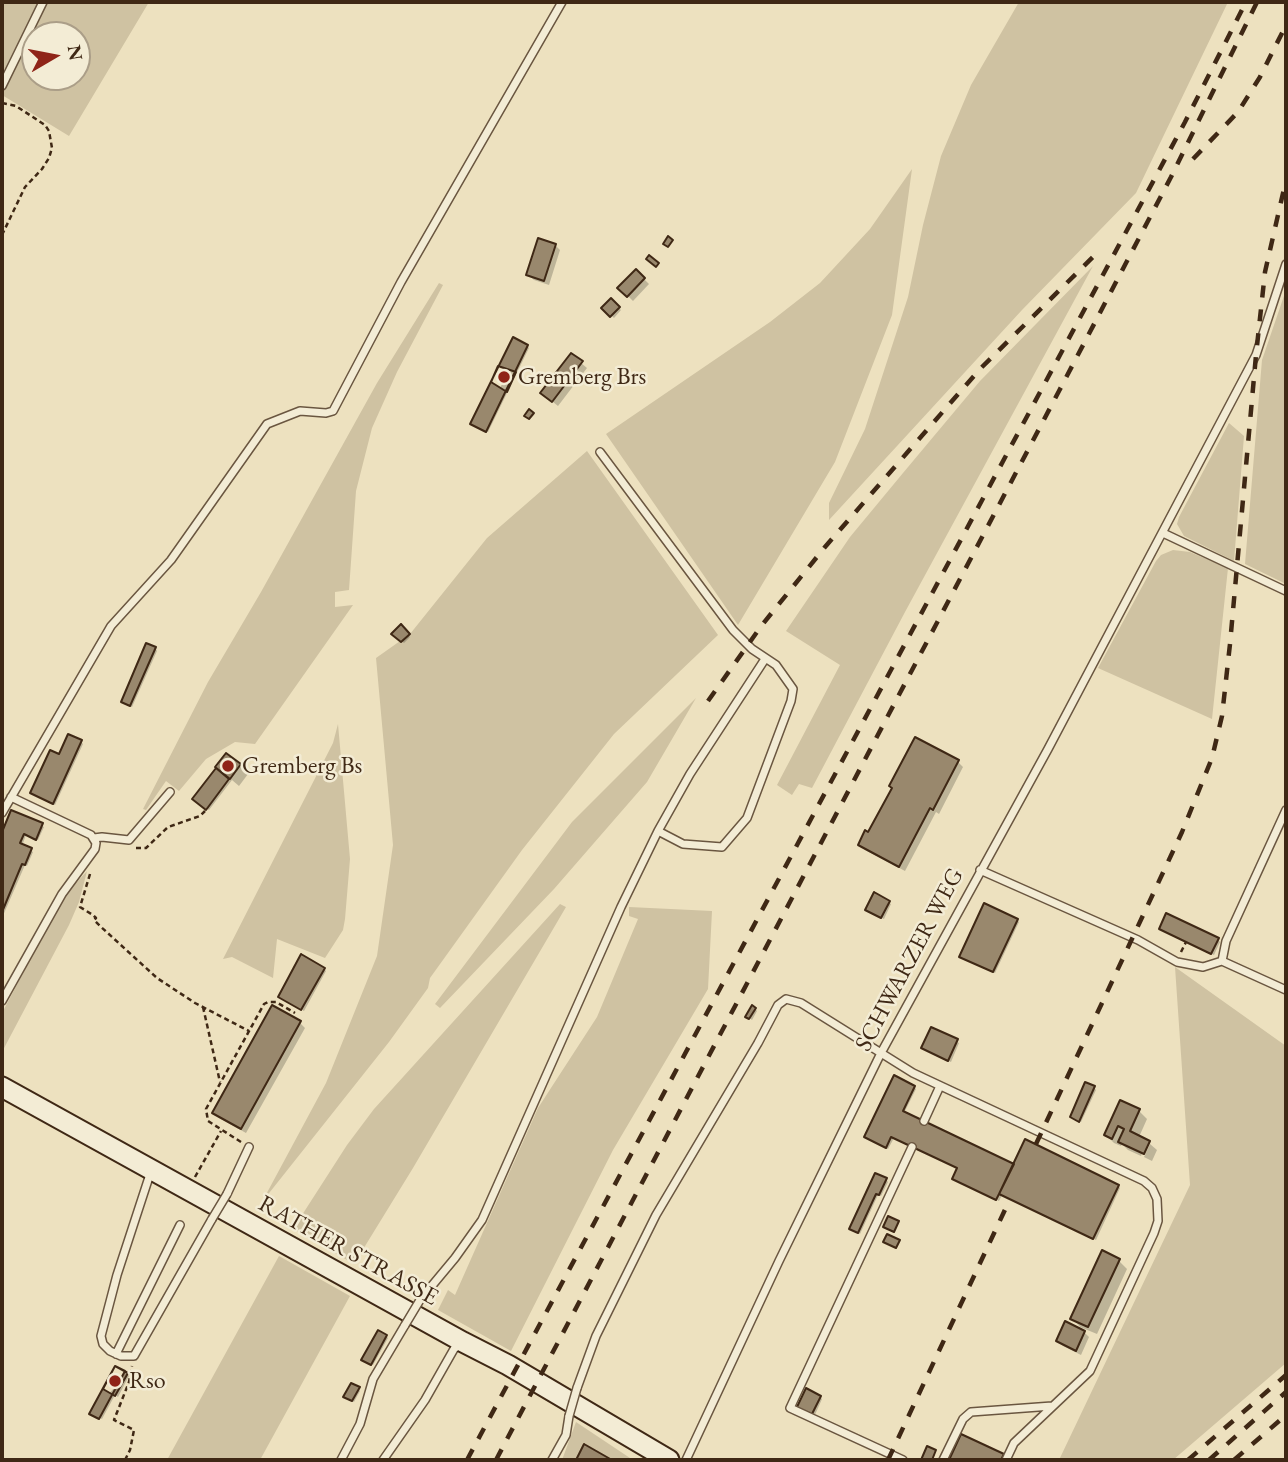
<!DOCTYPE html>
<style>
body{margin:0}
#map{position:relative;width:1288px;height:1462px;overflow:hidden;background:#ede1bf;font-family:"EB Garamond",serif}
canvas{display:block}
.frame{position:absolute;inset:0;border:4px solid #3f2815;pointer-events:none}
.north{position:absolute;left:21px;top:21px;width:70px;height:70px;box-sizing:border-box;background:#f3ecd5;border:2px solid #ab9e88;border-radius:50%;rotate:80deg;font-size:19px;font-weight:700;line-height:28px;text-align:center;color:#3f2815}
.north::after{content:'';display:block;margin:auto;width:24px;height:32px;background:#8f2418;clip-path:polygon(50% 0,100% 100%,50% 72%,0 100%)}
</style>
<div id="map">
<canvas width="1288" height="1462"></canvas>
<div class="frame"></div>
<div class="north">N</div>
</div>
<script>
const ctx = document.querySelector('canvas').getContext('2d');
ctx.lineJoin = 'round';
function fill(path, color) { ctx.fillStyle = color; ctx.fill(path, 'evenodd'); }
const poly = rows => new Path2D(rows.map(r => 'M' + r).join(''));
function stroke(path, color, width, dash) { ctx.strokeStyle = color; ctx.lineWidth = width; ctx.lineCap = dash ? 'butt' : 'round'; ctx.setLineDash(dash || []); ctx.stroke(path); }
function write(font, color, halo, rows, align = 'center') {
  ctx.font = font + ' "EB Garamond",serif'; ctx.lineWidth = 5; ctx.setLineDash([]); ctx.textBaseline = 'middle'; ctx.strokeStyle = halo; ctx.fillStyle = color; for (const [text, x, y, turn = 0] of rows) {
    ctx.save(); ctx.translate(x, y); ctx.rotate((+turn || 0) * Math.PI / 180); ctx.textAlign = isNaN(turn) ? turn : align; if (halo) ctx.strokeText(text, 0, 0); ctx.fillText(text, 0, 0); ctx.restore();
  }
}
fill(poly([
 [2,2,149,2,69,136,2,95],
 [35,35,77,35,77,77,35,77],
 [1019,2,1228,2,1136,193,1022,310,829,520,829,503,865,429,908,297,923,225,941,156,971,85],
 [912,169,892,315,835,462,738,625,606,434,770,322,820,283,870,229],
 [1093,266,905,612,812,788,799,784,792,795,777,785,840,665,786,631,850,537,903,473,980,381],
 [439,283,443,285,397,372,372,428,356,491,349,590,335,592,335,607,353,605,255,744,235,742,206,759,179,791,166,781,146,810,143,809,208,682,261,592,377,383],
 [1286,290,1286,584,1245,564,1262,360],
 [1229,423,1244,436,1234,561,1184,536,1177,524,1179,517],
 [587,451,718,635,614,734,522,850,430,978,428,988,389,1042,262,1202,326,1083,377,956,393,845,376,658,410,634,487,538],
 [1173,550,1190,552,1228,568,1212,719,1098,668,1156,561,1161,555],
 [696,698,647,782,554,889,440,1008,435,1004,572,822],
 [338,724,350,859,345,919,343,930,325,958,277,939,273,978,232,957,223,959,333,743],
 [87,871,79,902,69,925,2,1052,2,1013,54,914,67,893],
 [560,904,566,907,413,1168,354,1264,293,1229,347,1145,374,1109],
 [629,907,712,911,708,989,613,1150,511,1351,438,1310,448,1290,455,1295,538,1108,597,1017,638,919,629,916],
 [1175,967,1286,1046,1286,1363,1173,1460,1059,1460,1190,1185],
 [279,1256,350,1296,260,1460,167,1460],
 [576,1422,633,1460,562,1460]
]), '#cfc2a2');
fill(poly([
 [555,245,560,250,549,285,534,280,528,275],
 [636,271,649,284,633,301,620,288],
 [611,301,621,310,614,318,604,308],
 [527,346,529,348,488,432,475,426],
 [581,363,587,368,558,406,548,398],
 [401,626,410,637,404,643,394,634],
 [155,648,157,651,132,707,125,704,123,702],
 [915,739,958,762,963,767,939,814,936,812,905,871,865,850,860,844,869,834,893,788],
 [81,742,83,744,55,805,34,795,32,793,60,756],
 [240,766,248,774,239,786,232,780,209,810,195,799,218,768],
 [12,812,44,827,38,840,26,835,22,846,33,852,27,866,25,865,2,918,2,837],
 [875,895,891,904,884,919,869,912],
 [1017,920,1019,922,995,973,963,958],
 [1163,931,1218,940,1220,942,1214,955],
 [324,969,326,971,304,1011,282,998],
 [755,1009,757,1011,752,1020,747,1016],
 [300,1023,305,1028,246,1133,219,1118,214,1112],
 [932,1029,959,1043,951,1062,925,1050],
 [914,1087,916,1089,904,1113,1014,1166,1118,1186,1120,1188,1096,1240,1002,1195,999,1201,956,1180,959,1169,894,1138,888,1149,868,1139],
 [1094,1088,1096,1090,1081,1122,1074,1119],
 [1121,1102,1139,1111,1147,1119,1139,1137,1150,1143,1147,1143,1141,1156,1128,1150,1122,1144,1121,1146,1114,1143,1106,1135],
 [1150,1144,1157,1150,1152,1161,1144,1157],
 [886,1180,888,1182,881,1196,878,1195,860,1234,853,1230,851,1228],
 [1119,1261,1127,1269,1097,1334,1080,1327,1072,1318],
 [1084,1332,1089,1337,1081,1355,1063,1346,1058,1341],
 [386,1336,388,1338,373,1365,366,1361],
 [127,1374,129,1376,118,1397,115,1395,102,1419,91,1413],
 [358,1389,360,1391,354,1402,347,1398],
 [820,1397,822,1399,814,1417,800,1410]
]), '#0003');
const building = poly([
 [668,236,673,240,668,247,663,244,668,236],
 [538,238,556,244,544,281,526,275,538,238],
 [649,255,659,263,656,267,646,259,649,255],
 [636,269,645,278,627,297,617,288,636,269],
 [611,298,620,307,610,317,601,308,611,298],
 [513,337,528,345,486,432,470,424,513,337],
 [571,353,583,361,552,402,540,393,571,353],
 [498,366,516,372,507,392,491,382,498,366],
 [529,409,534,413,529,419,524,416,529,409],
 [401,624,410,634,401,642,391,634,401,624],
 [146,643,156,647,130,706,121,702,146,643],
 [68,734,82,740,53,804,30,793,50,750,59,754,68,734],
 [915,737,959,760,933,810,930,808,899,867,858,845,865,830,868,832,892,788,889,786,915,737],
 [226,753,241,764,230,779,215,767,226,753],
 [216,768,229,779,206,810,192,799,216,768],
 [11,810,43,823,36,840,24,834,20,843,32,848,25,865,22,864,2,912,2,832,11,810],
 [874,892,890,901,881,918,865,910,874,892],
 [984,903,1018,919,993,972,959,957,984,903],
 [1166,913,1219,938,1211,954,1159,929,1166,913],
 [301,954,325,968,301,1010,278,997,301,954],
 [272,1005,301,1021,241,1129,212,1113,272,1005],
 [752,1005,756,1008,749,1019,745,1017,752,1005],
 [931,1027,958,1039,948,1061,921,1048,931,1027],
 [894,1075,915,1086,903,1111,1014,1164,996,1200,952,1179,957,1168,891,1137,886,1148,864,1137,894,1075],
 [1085,1082,1095,1086,1079,1122,1070,1117,1085,1082],
 [1120,1100,1140,1109,1130,1131,1150,1141,1144,1154,1118,1142,1124,1129,1118,1126,1112,1139,1104,1135,1120,1100],
 [1025,1139,1119,1185,1093,1239,999,1194,1025,1139],
 [875,1173,887,1178,879,1195,876,1194,858,1233,849,1229,875,1173],
 [888,1216,899,1221,894,1232,883,1227,888,1216],
 [887,1234,900,1240,896,1248,883,1242,887,1234],
 [1102,1250,1120,1259,1088,1327,1070,1319,1102,1250],
 [1065,1321,1085,1331,1076,1351,1056,1341,1065,1321],
 [378,1330,387,1335,371,1365,361,1360,378,1330],
 [115,1366,125,1371,99,1419,89,1414,115,1366],
 [115,1366,128,1373,115,1396,103,1389,115,1366],
 [351,1383,360,1387,352,1401,343,1397,351,1383],
 [806,1388,821,1396,811,1416,796,1409,806,1388],
 [961,1434,1004,1454,1001,1460,949,1460,961,1434],
 [584,1444,612,1460,576,1460,584,1444],
 [927,1446,936,1450,932,1460,921,1460,927,1446]
]);
fill(building, '#99886d');
stroke(building, '#3f2815', 2);
const lane = poly([
 [2,86,43,2],
 [600,452,733,630,752,649,776,665,793,689,791,701,747,818,722,847,683,844,658,831],
 [1163,533,1286,591],
 [1286,810,1226,941,1222,961,1286,990],
 [2,813,111,626,171,560,267,424,300,411,326,413,333,411,401,282,562,2],
 [94,838,102,837,129,840,170,792],
 [980,870,1138,940,1177,962,1203,967,1222,961],
 [2,1001,62,894,95,849,96,843,91,835,11,797],
 [924,1121,940,1086],
 [151,1171,117,1275,101,1336,103,1344,110,1351,121,1356,134,1356,212,1219],
 [227,1194,249,1147],
 [420,1300,455,1258,482,1220,621,907,658,831,690,774,765,659],
 [116,1354,180,1225],
 [577,1388,596,1336,656,1215,758,1043,778,1005,786,999,801,1003,913,1073,1144,1181,1152,1188,1157,1199,1158,1221,1154,1233,1090,1371,1014,1443,1006,1460],
 [341,1460,360,1424,373,1379,405,1325],
 [383,1460,425,1400,454,1349,462,1342],
 [552,1460,566,1435,569,1416],
 [686,1460,779,1261,881,1053,1048,749,1256,355,1286,264],
 [903,1460,790,1408,912,1147],
 [943,1460,963,1419,971,1412,1052,1406]
]);
const secondary = poly([
 [2,1087,463,1342,508,1365,669,1460]
]);
stroke(lane, '#6a5640', 10);
stroke(secondary, '#3f2815', 23);
stroke(poly([
 [2,103,16,106,45,125,49,131,52,148,49,158,42,169,25,187,2,235],
 [136,848,146,848,168,827,200,816,205,811],
 [90,874,80,907,93,915,96,918,94,920,100,926,157,978,195,1003,249,1031],
 [1181,952,1186,942],
 [203,1007,220,1082],
 [241,1142,208,1121,206,1109,264,1004,268,1002,276,1002,295,1013],
 [195,1177,221,1131],
 [125,1460,130,1450,134,1430,114,1420,129,1382,132,1366]
]), '#3f2815', 2.5, [5, 3.5]);
stroke(lane, '#f3ecd5', 7);
stroke(secondary, '#f3ecd5', 19);
stroke(poly([
 [1193,159,1238,112,1260,77,1286,25],
 [708,701,762,625,825,547,980,369,1099,251],
 [1036,1144,1182,832,1212,758,1222,716,1230,644,1256,355,1265,272,1286,180],
 [467,1460,1185,122,1246,2],
 [496,1460,1059,391,1171,177,1257,2],
 [888,1460,1010,1199],
 [1188,1460,1286,1375],
 [1209,1460,1286,1392],
 [1234,1460,1286,1415]
]), '#3f2815', 4.5, [12, 12]);
const laneBridge = poly([
 [212,1219,227,1194],
 [405,1325,420,1300],
 [569,1416,577,1388]
]);
stroke(laneBridge, '#6a5640', 10, []);
stroke(laneBridge, '#f3ecd5', 7);
for (const [x, y, r, color] of [
 [504,377,7,"#8f2418"],
 [228,766,7,"#8f2418"],
 [115,1381,7,"#8f2418"]
]) { const dot = new Path2D(); dot.arc(x, y, r, 0, 2 * Math.PI); ctx.fillStyle = color; ctx.fill(dot); stroke(dot, '#f3ecd5', 2.5); }
write('24px', '#3f2815', '#f3ecd5', [
 ["Gremberg Brs",518,377],
 ["Gremberg Bs",242,766],
 ["Rso",129,1381]
], 'left');
write('24px', '#3f2815', '#f3ecd5', [
 ["SCHWARZER WEG",910,960,-62],
 ["RATHER STRASSE",348,1251,29]
]);
</script>
